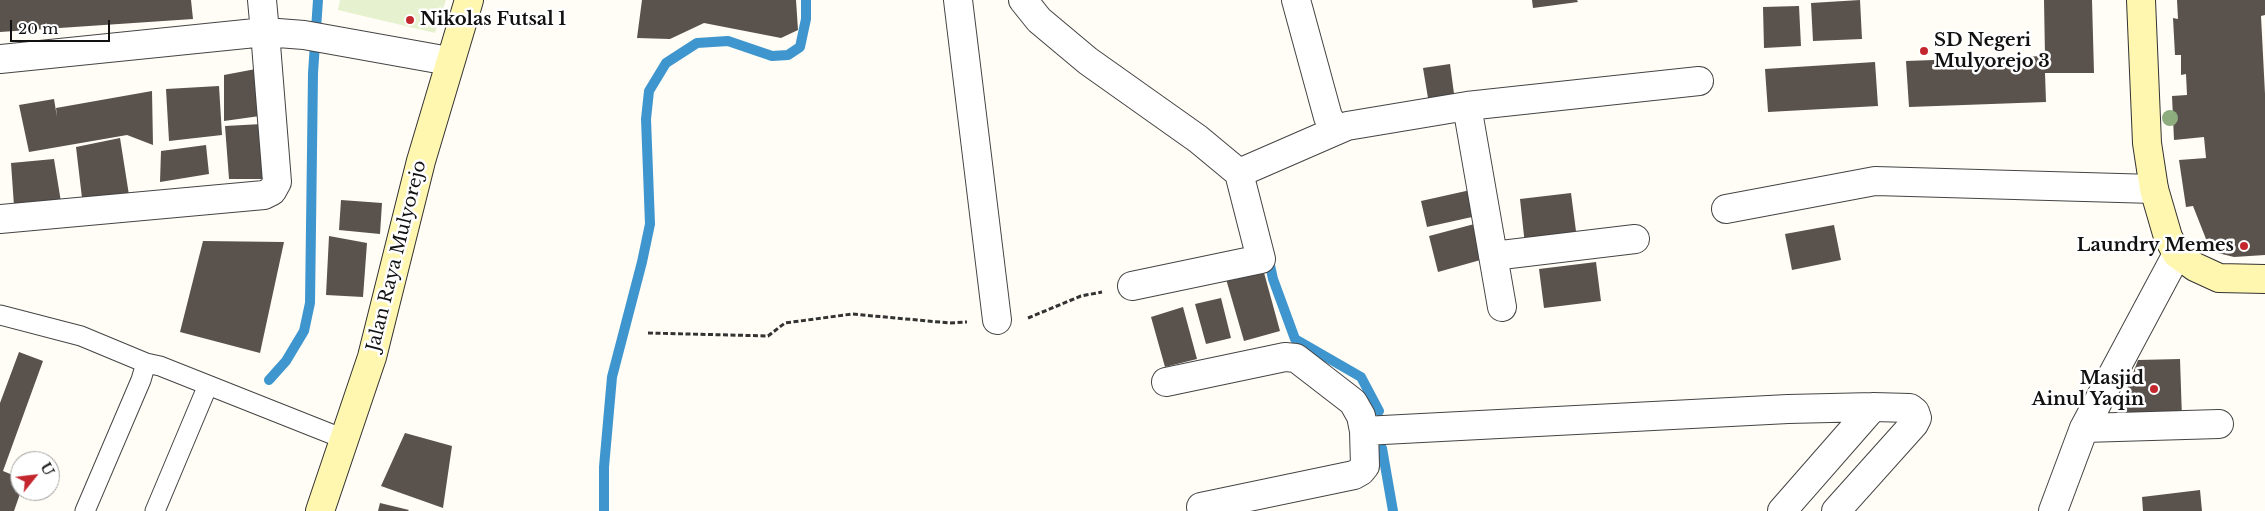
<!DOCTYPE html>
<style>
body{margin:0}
#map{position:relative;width:2265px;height:511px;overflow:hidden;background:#fffdf5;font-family:"Libre Baskerville",serif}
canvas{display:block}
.north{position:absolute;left:10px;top:451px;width:50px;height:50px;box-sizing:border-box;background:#fff;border:1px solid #a0a0a0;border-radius:50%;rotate:61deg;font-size:14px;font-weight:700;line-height:20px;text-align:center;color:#111}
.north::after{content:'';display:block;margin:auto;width:18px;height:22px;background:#c4262e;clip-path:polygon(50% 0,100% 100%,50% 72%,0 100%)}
.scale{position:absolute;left:10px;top:20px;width:100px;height:22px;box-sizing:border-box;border:2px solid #111;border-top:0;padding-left:6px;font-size:15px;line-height:18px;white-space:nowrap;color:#111;-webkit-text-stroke:4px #fff;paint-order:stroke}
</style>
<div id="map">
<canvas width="2265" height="511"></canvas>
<div class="north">U</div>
<div class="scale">20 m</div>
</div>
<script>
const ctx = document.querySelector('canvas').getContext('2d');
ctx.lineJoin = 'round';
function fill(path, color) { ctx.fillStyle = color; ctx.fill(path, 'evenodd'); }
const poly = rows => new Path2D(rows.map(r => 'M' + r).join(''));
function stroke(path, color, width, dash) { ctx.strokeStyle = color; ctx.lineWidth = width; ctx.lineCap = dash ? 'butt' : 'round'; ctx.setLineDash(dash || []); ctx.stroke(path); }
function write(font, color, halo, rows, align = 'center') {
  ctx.font = font + ' "Libre Baskerville",serif'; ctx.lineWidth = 5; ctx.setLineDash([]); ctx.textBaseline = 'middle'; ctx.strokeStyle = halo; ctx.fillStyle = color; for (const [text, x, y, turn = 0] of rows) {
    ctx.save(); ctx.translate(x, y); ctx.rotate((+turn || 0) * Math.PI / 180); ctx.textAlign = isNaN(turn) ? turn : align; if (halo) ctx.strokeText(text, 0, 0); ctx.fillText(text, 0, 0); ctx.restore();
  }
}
fill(poly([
 [340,0,446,0,435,33,338,10]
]), '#e6f2cf');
stroke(poly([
 [1268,256,1273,279,1295,339,1361,377,1379,411],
 [269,380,286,361,304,331,310,303,313,73,318,0],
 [1382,448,1393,511],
 [604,511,604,467,612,377,642,262,650,224,646,119,649,91,666,63,697,43,728,41,772,56,788,55,800,47,806,19,806,0]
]), '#3f96cf', 10);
fill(poly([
 [0,0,191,0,193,19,0,32],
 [642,0,796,0,798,30,781,38,704,23,670,39,637,38],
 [1532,0,1577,0,1578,2,1533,8],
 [1860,0,1862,39,1813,41,1811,3],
 [2044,0,2092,0,2094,73,2045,73,2046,102,1909,107,1906,61,2045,56],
 [2177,0,2265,0,2265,15,2261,16,2265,94,2265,255,2234,257,2218,253,2206,239,2193,206,2186,207,2179,160,2206,158,2204,137,2174,140,2172,96,2187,95,2186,74,2181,75,2181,55,2175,55,2173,18,2178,19],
 [1799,6,1801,46,1764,48,1763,7],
 [1875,62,1878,106,1768,112,1765,69],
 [1450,64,1455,101,1429,104,1423,68],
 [261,68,267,115,224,121,224,75],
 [219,86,222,135,169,141,166,89],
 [152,91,153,145,127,135,29,152,19,105,54,99,57,117,56,108],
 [262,124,269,179,229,179,225,126],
 [120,138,129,195,82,198,76,147],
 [206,145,209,174,160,182,161,151],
 [54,159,61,202,14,206,11,163],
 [1475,189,1481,215,1427,227,1421,201],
 [1571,193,1577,239,1525,245,1520,199],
 [341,200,382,203,380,234,339,230],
 [1482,222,1491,257,1438,272,1429,236],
 [1834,225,1841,260,1792,270,1785,234],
 [329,236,367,243,363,297,326,295],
 [203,241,284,242,260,353,180,332],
 [1596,262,1601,301,1544,308,1539,269],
 [1263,269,1280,331,1244,341,1226,279],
 [1221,298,1231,338,1206,344,1195,304],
 [1183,307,1197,359,1165,367,1151,317],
 [19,352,43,361,3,471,20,478,21,491,14,511,0,511,0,403],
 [2180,359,2182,418,2116,418,2138,360],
 [405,433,452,446,443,508,381,486],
 [2200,490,2202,511,2143,511,2142,497],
 [380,503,409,510,408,511,378,511]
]), '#5a524d');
const service = poly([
 [0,315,81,336,146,363],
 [85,511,141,380,146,363,160,366,344,439],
 [155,511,208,385]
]);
const minor = poly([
 [262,0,265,32,304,35,449,61],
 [958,0,997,320],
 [1023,0,1039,20,1088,61,1198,139,1239,173,1261,259,1132,286],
 [1296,0,1328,117,1337,130],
 [0,59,265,32,277,182,272,191,264,195,0,219],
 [1467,106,1502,307],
 [1239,173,1347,126,1467,106,1699,81],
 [1726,209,1875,181,2154,189],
 [1493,256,1635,239],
 [1166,382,1285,357,1296,358,1353,402,1361,416,1364,431,1365,466,1361,471,1354,475,1201,507],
 [2084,428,2219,424],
 [1364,431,1788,409,1873,407,1910,408,1915,412,1917,418,1914,424,1836,511],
 [1782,511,1873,407],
 [2053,511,2084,428,2177,254]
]);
const secondary = poly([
 [2141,0,2147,143,2154,189,2168,237,2177,254,2195,267,2219,278,2265,279],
 [320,511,372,357,421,161,469,0]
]);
stroke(service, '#444', 21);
stroke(minor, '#444', 30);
stroke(secondary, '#333', 30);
stroke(poly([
 [1028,318,1081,296,1102,292],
 [648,333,768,336,785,323,852,314,950,323,967,322]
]), '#333', 3, [5, 2.5]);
stroke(service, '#fff', 19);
stroke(minor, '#fff', 28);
stroke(secondary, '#fff6b0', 28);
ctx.fillStyle = '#8dad7f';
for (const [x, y] of [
 [2170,118]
]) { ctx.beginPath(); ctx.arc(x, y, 8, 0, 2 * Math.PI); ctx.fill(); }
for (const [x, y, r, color] of [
 [410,20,5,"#c4262e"],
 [1924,51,5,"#c4262e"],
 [2244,246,5,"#c4262e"],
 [2154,389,5,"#c4262e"]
]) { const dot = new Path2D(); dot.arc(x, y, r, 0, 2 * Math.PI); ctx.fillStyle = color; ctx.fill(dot); stroke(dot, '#fff', 2); }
write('bold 18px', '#111', '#fff', [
 ["Nikolas Futsal 1",420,20],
 ["SD Negeri",1934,41],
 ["Mulyorejo 3",1934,62],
 ["Laundry Memes",2234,246,"right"],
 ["Masjid",2144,379,"right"],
 ["Ainul Yaqin",2144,400,"right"]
], 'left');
write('18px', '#111', '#fff', [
 ["Jalan Raya Mulyorejo",397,256,-76]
]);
</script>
